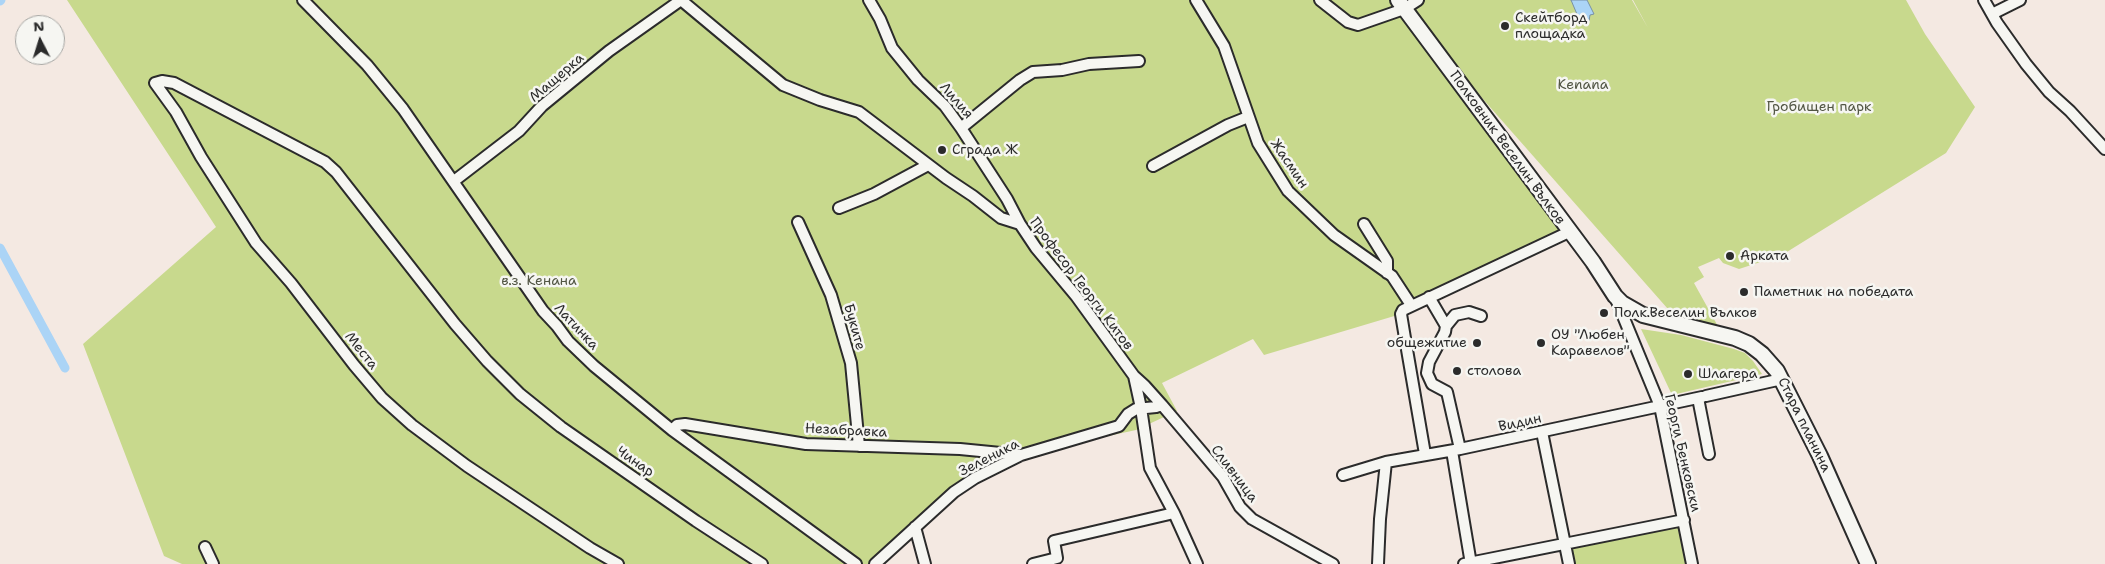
<!DOCTYPE html>
<meta charset="utf-8">
<style>
body{margin:0}
#map{position:relative;width:2105px;height:564px;overflow:hidden;background:#f4e9e2;font-family:"Shantell Sans",sans-serif}
canvas{display:block}
.north{position:absolute;left:15px;top:15px;width:50px;height:50px;box-sizing:border-box;background:#f6f6f2;border:1px solid #a5a5a2;border-radius:50%;rotate:355deg;font-size:14px;font-weight:700;line-height:20px;text-align:center;color:#2b2b2b}
.north::after{content:'';display:block;margin:auto;width:18px;height:22px;background:#2b2b2b;clip-path:polygon(50% 0,100% 100%,50% 72%,0 100%)}
</style>
<div id="map">
<canvas width="2105" height="564"></canvas>
<div class="north">N</div>
</div>
<script>
const ctx = document.querySelector('canvas').getContext('2d');
ctx.lineJoin = 'round';
function fill(path, color) { ctx.fillStyle = color; ctx.fill(path, 'evenodd'); }
const poly = rows => new Path2D(rows.map(r => 'M' + r).join(''));
function stroke(path, color, width, dash) { ctx.strokeStyle = color; ctx.lineWidth = width; ctx.lineCap = dash ? 'butt' : 'round'; ctx.setLineDash(dash || []); ctx.stroke(path); }
function write(font, color, halo, rows, align = 'center') {
  ctx.font = font + ' "Shantell Sans",sans-serif'; ctx.lineWidth = 5; ctx.setLineDash([]); ctx.textBaseline = 'middle'; ctx.strokeStyle = halo; ctx.fillStyle = color; for (const [text, x, y, turn = 0] of rows) {
    ctx.save(); ctx.translate(x, y); ctx.rotate((+turn || 0) * Math.PI / 180); ctx.textAlign = isNaN(turn) ? turn : align; if (halo) ctx.strokeText(text, 0, 0); ctx.fillText(text, 0, 0); ctx.restore();
  }
}
fill(poly([
 [67,0,1632,0,1648,28,1633,0,1906,0,1925,34,1975,107,1946,153,1782,255,1739,269,1723,263,1719,258,1698,267,1704,277,1694,283,1720,330,1675,317,1408,14,1569,232,1401,314,1264,355,1253,339,1162,383,1177,411,1136,430,1021,455,975,478,875,564,182,564,164,556,83,344,216,227],
 [1641,329,1681,335,1734,349,1745,353,1753,361,1762,374,1672,395],
 [1679,524,1686,564,1572,564,1568,547]
]), '#c8d98d');
const water = poly([
 [1571,0,1587,0,1594,14,1590,15,1589,21,1585,21,1582,18,1579,19,1571,0]
]);
fill(water, '#abd4f6');
stroke(water, '#7890a5', 1);
stroke(poly([
 [0,1,1,0],
 [0,248,65,368]
]), '#abd4f6', 9);
const minor = poly([
 [303,0,367,65,403,109,543,311,557,326,568,341,594,366,672,430,856,564],
 [681,0,783,85,820,100,859,112,946,178,973,196,1001,218,1020,224,1036,248,1076,296,1134,376,1145,386,1162,405,1223,477,1240,507,1252,519,1333,564],
 [869,0,880,19,892,48,918,80,945,106,961,128,1007,199,1020,224],
 [1196,0,1224,46,1258,143,1288,191,1334,235,1392,276,1411,305],
 [1320,0,1348,22,1358,25,1404,9,1418,0],
 [1984,0,1997,23,2026,64,2049,92,2070,111,2105,149],
 [1992,14,2020,0],
 [961,128,1020,80,1033,72,1062,70,1089,64,1139,61],
 [1153,166,1228,125,1248,117],
 [454,181,519,131,542,106,609,51,681,0],
 [839,208,874,194,928,165],
 [798,222,831,295,851,363,859,446],
 [1364,224,1387,261,1387,273],
 [1429,297,1446,326,1445,332,1429,362,1427,373,1432,384,1447,392,1460,449],
 [1616,299,1660,406,1692,564],
 [1446,326,1455,315,1469,312,1481,316],
 [1134,376,1141,408,1150,468,1174,513,1197,564],
 [1706,396,1782,379],
 [1698,398,1709,454],
 [672,430,677,425,685,424,806,444,960,449,1021,455],
 [1542,432,1569,564],
 [1452,451,1471,564],
 [1425,454,1405,338,1401,314,1403,310,1569,232],
 [1343,475,1386,462,1460,449,1702,397],
 [915,527,925,564],
 [205,547,213,564],
 [618,564,590,548,467,466,412,425,382,398,354,365,291,283,256,243,201,157,176,112,155,83,162,81,174,83,325,162,336,172,455,324,487,361,520,394,561,427,696,521,762,564],
 [875,564,954,492,975,478,1021,455,1119,426,1128,414,1136,409,1156,407,1162,405],
 [1033,564,1057,558,1054,541,1174,513],
 [1378,564,1380,519,1386,462],
 [1464,564,1684,520]
]);
const secondary = poly([
 [1398,0,1593,262,1615,296,1622,303,1643,315,1735,338,1749,344,1762,354,1777,371,1820,456,1868,564]
]);
stroke(minor, '#2b2b2b', 14);
stroke(secondary, '#2b2b2b', 18);
stroke(minor, '#f6f6f2', 10);
stroke(secondary, '#f6f6f2', 14);
for (const [x, y, r, color] of [
 [1505,26,5,"#2b2b2b"],
 [942,150,5,"#2b2b2b"],
 [1730,256,5,"#2b2b2b"],
 [1744,292,5,"#2b2b2b"],
 [1604,313,5,"#2b2b2b"],
 [1477,343,5,"#2b2b2b"],
 [1541,343,5,"#2b2b2b"],
 [1457,371,5,"#2b2b2b"],
 [1688,374,5,"#2b2b2b"]
]) { const dot = new Path2D(); dot.arc(x, y, r, 0, 2 * Math.PI); ctx.fillStyle = color; ctx.fill(dot); stroke(dot, '#f6f6f2', 2); }
write('14px', '#2b2b2b', '#f6f6f2', [
 ["Скейтборд",1515,18],
 ["площадка",1515,34],
 ["Сграда Ж",952,150],
 ["Арката",1740,256],
 ["Паметник на победата",1754,292],
 ["Полк.Веселин Вълков",1614,313],
 ["ОУ \"Любен",1551,335],
 ["Каравелов\"",1551,351],
 ["общежитие",1467,343,"right"],
 ["столова",1467,371],
 ["Шлагера",1698,374]
], 'left');
write('14px', '#2b2b2b', '#f6f6f2', [
 ["Мащерка",557,78,-41],
 ["Лилия",956,101,49],
 ["Полковник Веселин Вълков",1507,148,54],
 ["Жасмин",1289,164,56],
 ["Професор Георги Китов",1081,284,53],
 ["Латинка",576,327,47],
 ["Буките",854,327,74],
 ["Места",361,351,51],
 ["Видин",1520,423,-12],
 ["Стара планина",1804,425,64],
 ["Незабравка",846,431,3],
 ["Георги Бенковски",1682,453,77],
 ["Зеленика",989,458,-27],
 ["Чинар",635,462,35],
 ["Сливница",1234,474,53]
]);
write('14px', '#525644', '#f6f6f2', [
 ["Kenana",1583,85],
 ["Гробищен парк",1819,107],
 ["в.з. Кенана",539,281]
]);
</script>
